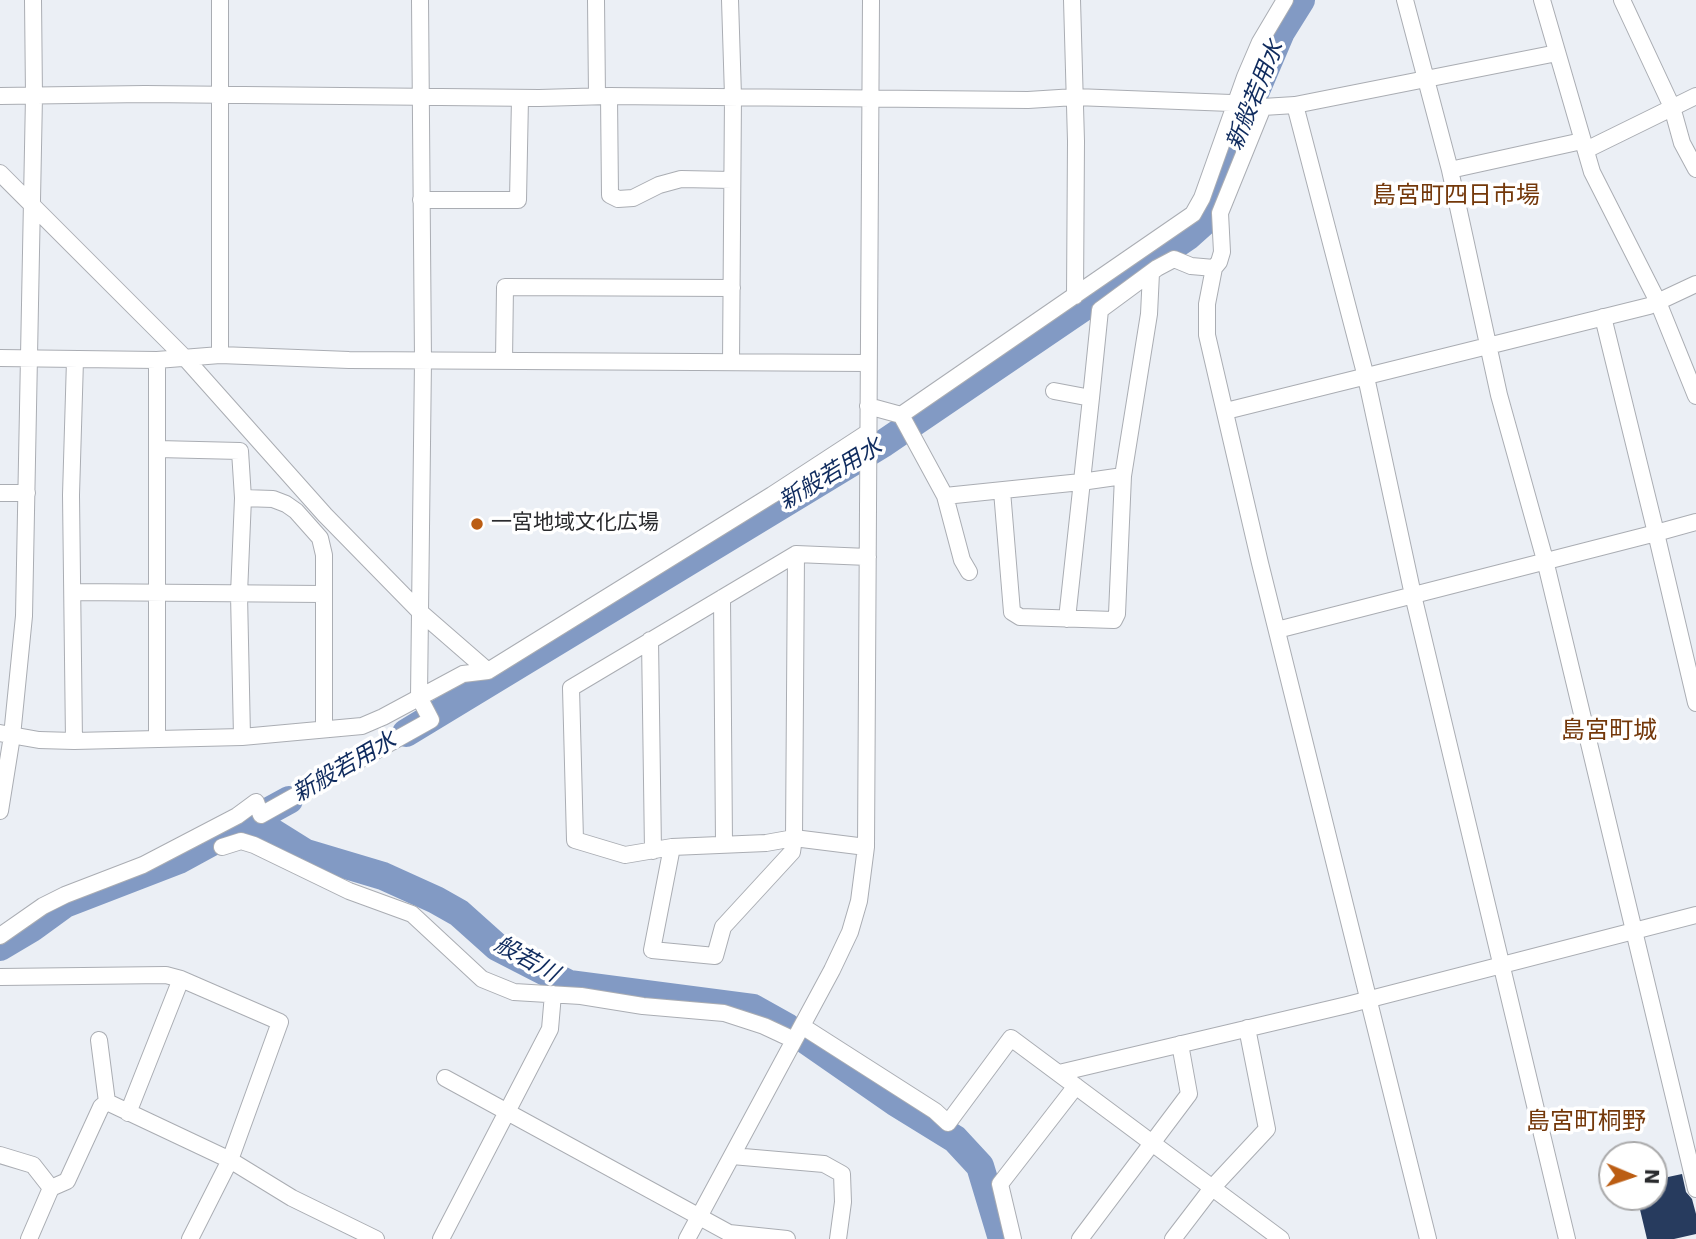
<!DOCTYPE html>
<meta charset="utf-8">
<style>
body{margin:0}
#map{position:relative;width:1696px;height:1239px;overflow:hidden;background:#ebeff5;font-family:"DejaVu Sans",sans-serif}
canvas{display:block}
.north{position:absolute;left:1598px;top:1141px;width:70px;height:70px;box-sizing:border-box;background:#fff;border:2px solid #aaaaab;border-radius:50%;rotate:92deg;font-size:19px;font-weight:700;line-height:28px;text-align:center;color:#2a2b2e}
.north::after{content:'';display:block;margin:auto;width:24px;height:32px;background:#bb5d13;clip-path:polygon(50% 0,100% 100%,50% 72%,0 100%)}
</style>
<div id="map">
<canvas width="1696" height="1239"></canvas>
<div class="north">N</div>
</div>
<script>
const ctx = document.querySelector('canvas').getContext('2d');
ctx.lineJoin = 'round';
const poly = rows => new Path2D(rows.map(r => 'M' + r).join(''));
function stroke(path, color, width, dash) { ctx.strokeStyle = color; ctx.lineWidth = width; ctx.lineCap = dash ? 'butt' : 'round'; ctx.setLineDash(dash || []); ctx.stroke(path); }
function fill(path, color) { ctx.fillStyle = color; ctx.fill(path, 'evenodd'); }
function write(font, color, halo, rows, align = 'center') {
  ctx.font = font + ' "DejaVu Sans","Noto Sans JP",sans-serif'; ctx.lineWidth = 7; ctx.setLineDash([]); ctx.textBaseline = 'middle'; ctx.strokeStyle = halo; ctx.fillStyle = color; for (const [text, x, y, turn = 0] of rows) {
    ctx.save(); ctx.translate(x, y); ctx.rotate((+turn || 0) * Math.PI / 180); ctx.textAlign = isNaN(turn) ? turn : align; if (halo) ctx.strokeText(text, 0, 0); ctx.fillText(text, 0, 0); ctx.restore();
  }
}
stroke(poly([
 [406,733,884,443,1187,237,1206,220,1244,119,1281,32,1301,0],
 [237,830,266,828,306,853,383,876,436,900,459,913,497,947,569,984,753,1008,787,1027,895,1102,955,1139,980,1166,1002,1239],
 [0,947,32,928,65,904,179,860,289,800]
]), '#829ac4', 28);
fill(poly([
 [1682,1174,1686,1192,1692,1199,1696,1214,1696,1234,1674,1239,1647,1239,1637,1197,1654,1197,1654,1180]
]), '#273b5e');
const minor = poly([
 [596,0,597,96],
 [730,0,733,96,731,362],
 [1072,0,1076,141,1075,296],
 [1405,0,1450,170,1499,395,1545,560,1696,1189],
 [1542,0,1592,172,1658,302,1696,396],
 [1622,0,1672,107,1682,143,1696,169],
 [0,96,145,94,539,98,609,96,1028,100,1075,97,1257,104,1263,107,1295,105,1557,53],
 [609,96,610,195,618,199,633,198,659,185,681,179,732,180],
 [1295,105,1366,377,1413,595,1567,1239],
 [1586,150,1696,96],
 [1450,170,1582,141],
 [0,173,186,359,325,515,419,611,488,671],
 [421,200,518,200,520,98],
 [1214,268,1219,262,1222,252,1220,213,1263,107],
 [1603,317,1656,533,1696,522],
 [220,355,220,0],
 [0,358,157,360,220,355,349,360,868,363],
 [504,361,505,287,732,288],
 [1054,391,1091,398,1100,310,1157,268,1174,259,1191,266,1214,268,1207,304,1207,335,1260,563,1428,1239],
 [868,406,901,415,1193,214,1202,198,1245,77,1260,42,1285,0],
 [1226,411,1649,306,1696,284],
 [901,415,945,496,962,560,969,572],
 [158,449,240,451,243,498,239,594,242,737],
 [1002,491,1012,612,1020,617,1114,620,1117,614,1123,476,1149,314,1151,273],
 [0,493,27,493],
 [945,496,1081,482,1123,476],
 [243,498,273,499,286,504,296,511,320,538,324,555,324,728],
 [74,592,323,594],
 [722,598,724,843],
 [1067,619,1091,398],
 [1277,630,1656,533,1696,703],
 [650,640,653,851],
 [0,733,39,740,74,741,242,737,362,726,383,717,463,674,488,671,772,495,867,433],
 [157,739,157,360],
 [74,741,71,495,75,360],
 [0,811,12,736,24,616,34,96,33,0],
 [222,847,241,841,254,845,349,891,412,914,482,979,514,992,581,996,643,1006,724,1013,764,1026,794,1040],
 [672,847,652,950,715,956,723,927,792,852,794,838,796,554],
 [866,847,794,838,766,843,672,847,625,855,575,840,571,688,796,554,868,557],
 [0,936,43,906,65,895,143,865,237,816,256,802,261,815,431,720,419,697,423,360,420,0],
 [0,977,166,975,181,979,280,1022,230,1160,190,1239],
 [802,1026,935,1111,948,1123,1011,1038,1281,1239],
 [99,1040,107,1102,230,1160,292,1198,376,1239],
 [1059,1073,1347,1005,1696,915],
 [445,1078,729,1233,787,1239],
 [128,1113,181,979],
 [0,1155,33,1165,51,1188,29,1239],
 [732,1156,824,1164,842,1174,843,1202,838,1239],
 [51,1188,67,1181,101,1107,107,1102],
 [441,1239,550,1029,553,994],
 [687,1239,832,970,850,932,859,901,866,847,871,0],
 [1013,1239,1000,1184,1076,1086],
 [1080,1239,1189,1094,1180,1044],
 [1173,1239,1212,1188,1267,1129,1247,1028]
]);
stroke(minor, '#aaadb3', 18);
stroke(minor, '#fff', 16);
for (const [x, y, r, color] of [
 [477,524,7,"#bb5d13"]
]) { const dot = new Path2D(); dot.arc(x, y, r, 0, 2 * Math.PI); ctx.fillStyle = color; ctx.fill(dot); stroke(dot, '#fff', 2.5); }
write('21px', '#2a2b2e', '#fff', [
 ["一宮地域文化広場",491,524]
], 'left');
write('italic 23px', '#0f2b5e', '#fff', [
 ["新般若用水",1256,96,-68],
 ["新般若用水",831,475,-31],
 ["新般若用水",345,768,-30],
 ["般若川",526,960,29]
]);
write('24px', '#74380a', '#fff', [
 ["島宮町四日市場",1456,197],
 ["島宮町城",1609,732],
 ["島宮町桐野",1586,1123]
]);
</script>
